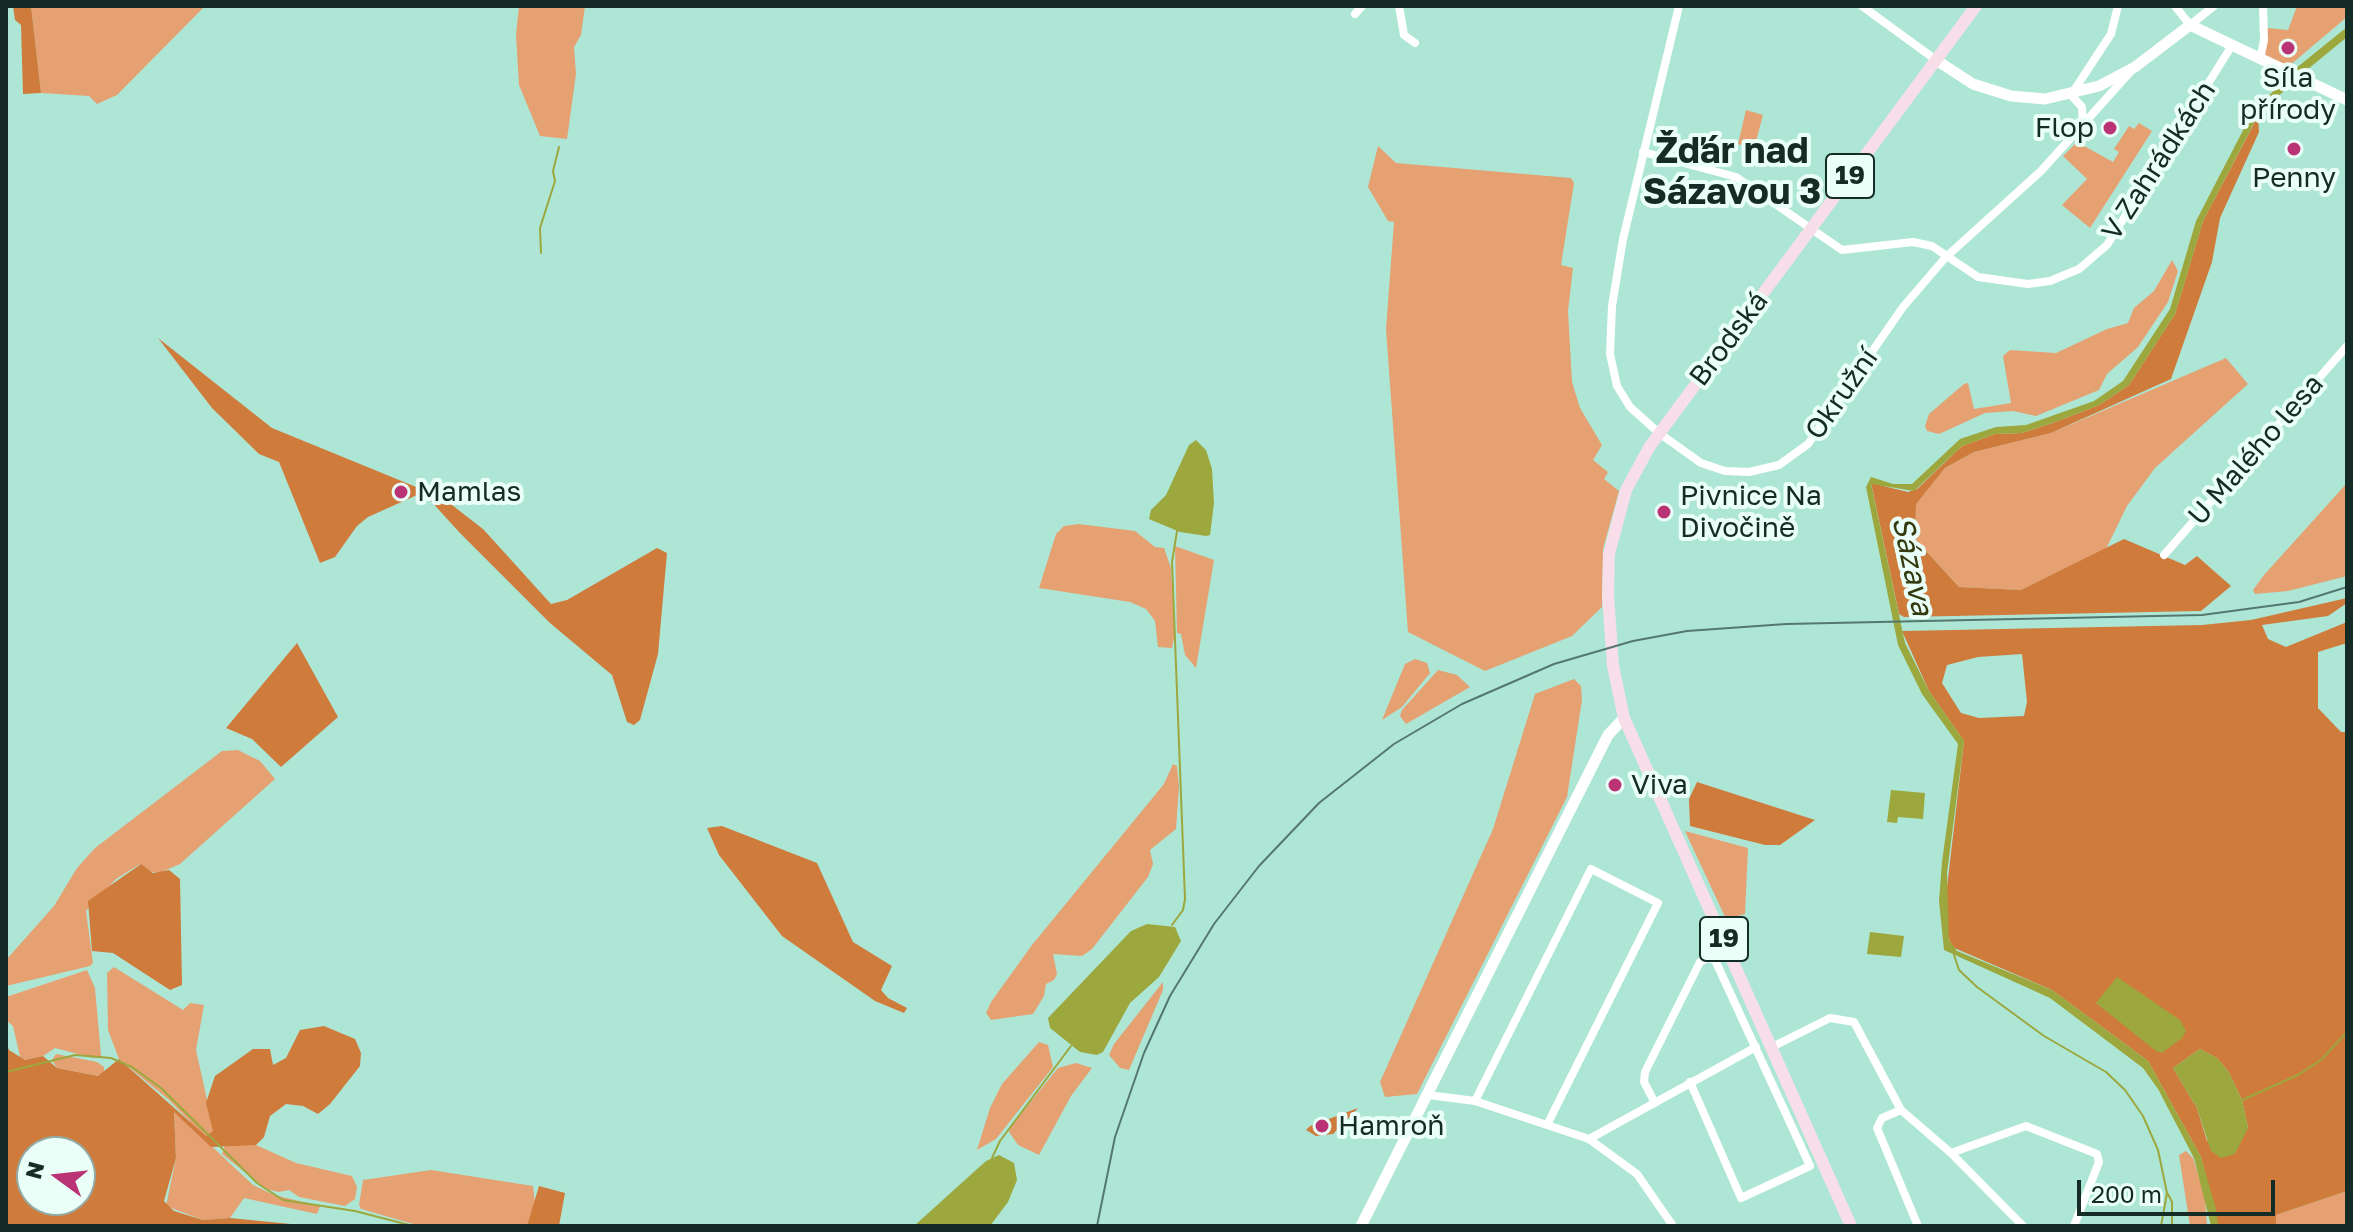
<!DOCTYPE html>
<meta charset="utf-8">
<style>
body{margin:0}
#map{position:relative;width:2353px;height:1232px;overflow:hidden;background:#aee6d6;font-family:"Golos Text",sans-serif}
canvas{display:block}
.frame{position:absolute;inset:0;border:8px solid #152b25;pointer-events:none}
.north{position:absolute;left:16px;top:1136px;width:80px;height:80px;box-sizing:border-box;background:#e9fff8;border:2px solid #94aaa4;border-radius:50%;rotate:285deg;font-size:22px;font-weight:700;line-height:32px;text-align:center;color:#152b25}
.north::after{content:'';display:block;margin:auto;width:28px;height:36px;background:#ba3375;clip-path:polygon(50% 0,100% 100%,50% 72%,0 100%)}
.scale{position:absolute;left:2077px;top:1180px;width:198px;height:36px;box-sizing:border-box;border:4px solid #152b25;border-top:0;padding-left:10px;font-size:24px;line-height:28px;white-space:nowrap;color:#152b25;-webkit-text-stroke:6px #e9fff8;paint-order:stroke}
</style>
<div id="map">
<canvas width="2353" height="1232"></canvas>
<div class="frame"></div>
<div class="north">N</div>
<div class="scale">200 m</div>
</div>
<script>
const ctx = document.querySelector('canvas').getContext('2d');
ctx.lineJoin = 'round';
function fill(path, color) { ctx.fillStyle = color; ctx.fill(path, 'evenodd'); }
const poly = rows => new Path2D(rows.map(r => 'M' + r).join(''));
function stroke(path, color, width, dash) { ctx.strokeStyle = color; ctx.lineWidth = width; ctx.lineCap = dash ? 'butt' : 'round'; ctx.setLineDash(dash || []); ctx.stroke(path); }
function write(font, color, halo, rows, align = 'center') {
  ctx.font = font + ' "Golos Text",sans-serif'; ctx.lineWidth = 8; ctx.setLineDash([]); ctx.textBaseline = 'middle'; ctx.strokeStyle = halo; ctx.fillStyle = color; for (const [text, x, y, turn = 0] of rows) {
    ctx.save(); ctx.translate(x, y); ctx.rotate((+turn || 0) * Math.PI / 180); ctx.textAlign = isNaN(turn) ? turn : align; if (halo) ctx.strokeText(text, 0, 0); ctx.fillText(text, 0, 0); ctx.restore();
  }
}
fill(poly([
 [31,6,205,6,117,95,97,104,89,96,41,93],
 [519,6,585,6,581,35,574,47,576,74,567,139,540,136,519,85,516,35],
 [2297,6,2347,6,2347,17,2289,66,2264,55,2267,28,2288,30],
 [1746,110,1763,115,1754,149,1738,144],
 [2139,123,2152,131,2090,228,2062,205,2087,179,2063,156,2077,142,2113,162,2119,152,2114,149,2129,126,2134,129],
 [1378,146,1396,163,1571,178,1574,183,1561,265,1573,268,1568,311,1572,382,1580,408,1602,445,1593,460,1608,472,1604,479,1619,491,1603,549,1602,607,1572,636,1485,671,1408,632,1386,329,1394,222,1388,221,1368,187],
 [2172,260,2178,271,2168,302,2138,347,2107,374,2099,390,2036,416,2013,411,1985,413,1939,434,1927,431,1925,426,1929,414,1964,384,1968,383,1974,409,2011,403,2003,356,2010,350,2056,353,2107,329,2128,323,2134,308,2154,291],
 [2226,358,2248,384,2155,468,2127,506,2106,549,2021,590,1959,587,1915,539,1916,503,1945,468,1974,452,2051,433],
 [2347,483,2347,576,2288,591,2255,594,2253,590,2264,575],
 [1079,524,1135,531,1155,547,1164,548,1171,568,1175,633,1172,648,1158,647,1155,621,1146,609,1130,602,1039,588,1056,534,1064,526],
 [1175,546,1214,560,1196,668,1185,655,1181,634,1177,633],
 [1415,659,1427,663,1430,673,1402,707,1382,720,1405,664],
 [1438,670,1457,675,1470,687,1406,724,1400,716,1402,710],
 [1574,679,1581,686,1582,700,1567,797,1417,1094,1385,1097,1380,1082,1493,829,1535,694],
 [238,750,260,761,275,779,180,864,159,873,148,871,140,864,116,879,86,911,93,963,90,966,6,986,6,960,54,906,77,868,95,848,222,751],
 [1173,764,1177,766,1179,786,1176,829,1150,850,1153,864,1148,877,1092,949,1082,956,1053,954,1057,974,1054,980,1046,984,1044,996,1033,1014,991,1020,986,1013,991,1002,1032,945,1164,784],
 [1685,831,1748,848,1745,914,1726,919],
 [114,967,183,1010,190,1003,204,1005,196,1050,214,1131,205,1137,169,1100,119,1059,108,1030,107,973],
 [87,970,95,988,101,1056,93,1058,55,1048,43,1056,25,1060,20,1057,13,1026,6,1020,6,997],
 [1163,982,1163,990,1129,1070,1120,1068,1109,1055,1114,1044],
 [1039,1042,1048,1045,1053,1067,996,1139,977,1150,990,1108,1002,1084],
 [56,1054,97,1062,104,1067,104,1073,98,1076,57,1068,52,1060],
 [1076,1063,1092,1068,1071,1096,1039,1155,1018,1145,1009,1132,1011,1126,1058,1068],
 [174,1111,253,1185,274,1195,320,1206,317,1214,244,1198,230,1218,203,1220,166,1206,176,1158],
 [225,1145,256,1145,296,1163,352,1176,357,1187,355,1199,345,1206,299,1197,289,1190,279,1192,266,1189,222,1154],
 [2186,1151,2193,1158,2205,1197,2207,1226,2190,1226,2179,1155],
 [431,1170,533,1186,535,1203,527,1226,420,1226,361,1209,359,1205,363,1180],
 [2347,1191,2347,1226,2276,1226,2276,1215]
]), '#e5a172');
fill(poly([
 [13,6,31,6,41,93,23,94,21,25,15,20],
 [2258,116,2259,132,2220,218,2212,262,2171,379,2051,433,1974,452,1945,468,1916,504,1915,539,1959,587,2021,590,2124,539,2185,565,2197,556,2231,586,2201,611,1904,617,1899,614,1871,483,1908,492,1917,489,1962,446,1995,434,2022,433,2058,421,2099,405,2129,385,2175,314,2203,221],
 [158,338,272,428,426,491,368,517,357,526,335,557,320,563,279,462,259,454,212,408],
 [439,495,483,529,551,604,567,600,657,548,667,553,658,654,640,720,634,725,627,722,612,675,550,623,459,532,430,500],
 [2347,598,2347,603,2328,616,2262,625,2268,639,2286,647,2347,622,2347,643,2318,652,2318,708,2341,732,2347,732,2347,1191,2276,1215,2276,1226,2218,1226,2201,1157,2148,1061,2052,990,1952,947,1946,930,1946,896,1964,741,1929,691,1902,631,2202,625,2251,620],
 [2022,654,2027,702,2024,716,1979,718,1961,713,1942,683,1947,665,1978,657],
 [2096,1003,2186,1031,2124,1022],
 [2200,1049,2217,1058,2228,1071,2242,1100,2248,1128,2207,1141,2197,1108,2173,1068],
 [297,643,338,717,281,767,252,739,226,728],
 [1697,782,1815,820,1780,845,1765,845,1690,826,1689,799],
 [722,826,817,863,853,942,892,966,881,990,888,998,907,1008,904,1013,875,1001,782,936,719,855,707,828],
 [141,864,153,873,169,870,180,879,182,985,170,990,113,953,92,951,88,901],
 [324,1026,355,1039,361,1053,360,1066,330,1104,318,1114,303,1106,286,1104,270,1116,264,1137,256,1145,211,1147,174,1112,176,1158,164,1201,174,1211,203,1220,230,1218,311,1226,6,1226,6,1042,9,1050,25,1060,43,1056,57,1068,98,1076,119,1059,206,1136,213,1131,206,1103,215,1076,253,1049,270,1049,273,1065,286,1058,300,1030],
 [32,1152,80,1152,80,1200,32,1200],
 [1358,1108,1333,1134,1316,1136,1306,1130,1310,1126],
 [539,1186,565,1193,559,1226,527,1226]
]), '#cf7b3c');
fill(poly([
 [2347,27,2347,37,2291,83,2254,123,2203,221,2175,314,2129,385,2099,405,2058,421,2022,433,1995,434,1962,446,1914,491,1871,484,1905,643,1929,691,1964,741,1947,873,1949,940,1957,951,2052,990,2148,1061,2201,1157,2216,1209,2218,1226,2211,1226,2194,1158,2158,1089,2143,1068,2050,998,1944,950,1939,901,1942,862,1958,744,1922,694,1898,645,1866,487,1871,477,1893,484,1912,484,1960,439,1996,427,2026,425,2094,401,2123,381,2170,309,2196,221,2252,113,2295,69],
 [1196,440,1206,450,1212,469,1214,503,1210,535,1206,536,1180,532,1149,519,1151,510,1166,495,1189,445],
 [1891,790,1925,793,1923,819,1898,817,1897,823,1887,822],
 [1147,924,1175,927,1181,941,1159,977,1130,1003,1103,1052,1097,1055,1080,1052,1050,1028,1048,1018,1131,931],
 [1870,932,1904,936,1901,957,1867,954],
 [2117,977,2180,1020,2186,1031,2182,1038,2162,1053,2156,1051,2096,1003],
 [2200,1049,2217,1058,2228,1071,2242,1100,2248,1128,2235,1154,2221,1158,2211,1151,2197,1108,2173,1068],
 [999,1155,1014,1163,1017,1180,1008,1202,990,1226,914,1226,986,1161]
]), '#9ca73d');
stroke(poly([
 [541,253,540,228,555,181,553,171,559,147],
 [1172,925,1183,910,1185,899,1172,562,1177,531],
 [1954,955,1959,970,1977,987,2044,1036,2106,1072,2125,1090,2143,1116,2158,1150,2167,1193,2161,1226],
 [6,1072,75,1055,111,1058,132,1067,161,1088,257,1183,283,1200,355,1211,413,1226],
 [2242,1100,2298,1075,2321,1060,2347,1032],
 [992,1158,1000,1141,1071,1046],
 [2168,1194,2172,1202,2172,1226]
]), '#9ca73d', 2);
stroke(poly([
 [1399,6,1404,35,1415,43],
 [1679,6,1623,239,1612,306,1610,354,1617,386,1630,407,1659,433,1701,463,1725,471,1749,472,1779,465,1808,444,1903,307,1946,257,2041,171,2132,70],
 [1862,6,1936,60],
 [2175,6,2190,25,2214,6],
 [1355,14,1362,6],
 [2260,60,2264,40,2263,6],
 [2083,127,2082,107,2071,95,2111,34,2118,6],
 [1643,152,1736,177,1842,250,1913,242,1932,246,1978,277,2028,284,2050,281,2079,269,2107,245,2231,47],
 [2164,555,2347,346],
 [1772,1047,1830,1018,1854,1022,1901,1110,1951,1153,2023,1226],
 [1428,1095,1475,1101,1589,1139,1637,1174,1673,1226],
 [1475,1101,1591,869,1658,903,1547,1125],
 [1655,1103,1644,1082,1645,1072,1700,962,1708,958,1715,960,1810,1166,1741,1198,1690,1082],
 [1901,1110,1882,1118,1877,1128,1918,1226],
 [1589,1139,1756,1047],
 [1951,1153,2026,1126,2097,1154,2099,1162,2074,1226]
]), '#fff', 8);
stroke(poly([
 [1936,60,1973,84,2011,96,2045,99,2099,86,2135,67,2190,25,2347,100],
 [1361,1226,1608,735,1624,718]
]), '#fff', 11);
stroke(poly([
 [1851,1226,1624,718,1613,666,1608,595,1609,554,1626,490,1650,446,1976,6]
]), '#f8dee8', 12);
stroke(poly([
 [1097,1226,1115,1137,1144,1053,1170,996,1214,924,1259,866,1319,803,1394,744,1462,704,1554,664,1633,641,1687,631,1786,624,2202,615,2299,602,2347,587]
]), '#54786e', 2);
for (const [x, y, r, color] of [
 [2288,48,8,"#ba3375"],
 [2110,128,8,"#ba3375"],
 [2294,149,8,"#ba3375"],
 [401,492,8,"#ba3375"],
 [1664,512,8,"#ba3375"],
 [1615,785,8,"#ba3375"],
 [1322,1126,8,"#ba3375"]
]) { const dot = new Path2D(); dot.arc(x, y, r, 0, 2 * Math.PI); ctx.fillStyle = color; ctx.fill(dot); stroke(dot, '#e9fff8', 3); }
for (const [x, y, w] of [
 [1850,176,48],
 [1724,939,48]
]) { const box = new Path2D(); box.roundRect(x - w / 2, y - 22, w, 44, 6); ctx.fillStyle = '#e9fff8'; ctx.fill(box); stroke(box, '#152b25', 2); }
write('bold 26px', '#152b25', null, [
 ["19",1850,176],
 ["19",1724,939]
]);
write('28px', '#152b25', '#e9fff8', [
 ["Síla",2288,78,"center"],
 ["přírody",2288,110,"center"],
 ["Flop",2094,128,"right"],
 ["Penny",2294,178,"center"],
 ["Mamlas",417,492],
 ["Pivnice Na",1680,496],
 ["Divočině",1680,528],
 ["Viva",1631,785],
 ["Hamroň",1338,1126]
], 'left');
write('28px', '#152b25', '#e9fff8', [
 ["V Zahrádkách",2159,161,-57],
 ["Brodská",1729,339,-53],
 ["Okružní",1842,394,-55],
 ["U Malého lesa",2256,450,-49]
]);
write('italic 30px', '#353a0e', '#e9fff8', [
 ["Sázava",1912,566,78]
]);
write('bold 36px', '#152b25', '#e9fff8', [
 ["Žďár nad",1732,152],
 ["Sázavou 3",1732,193]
]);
</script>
